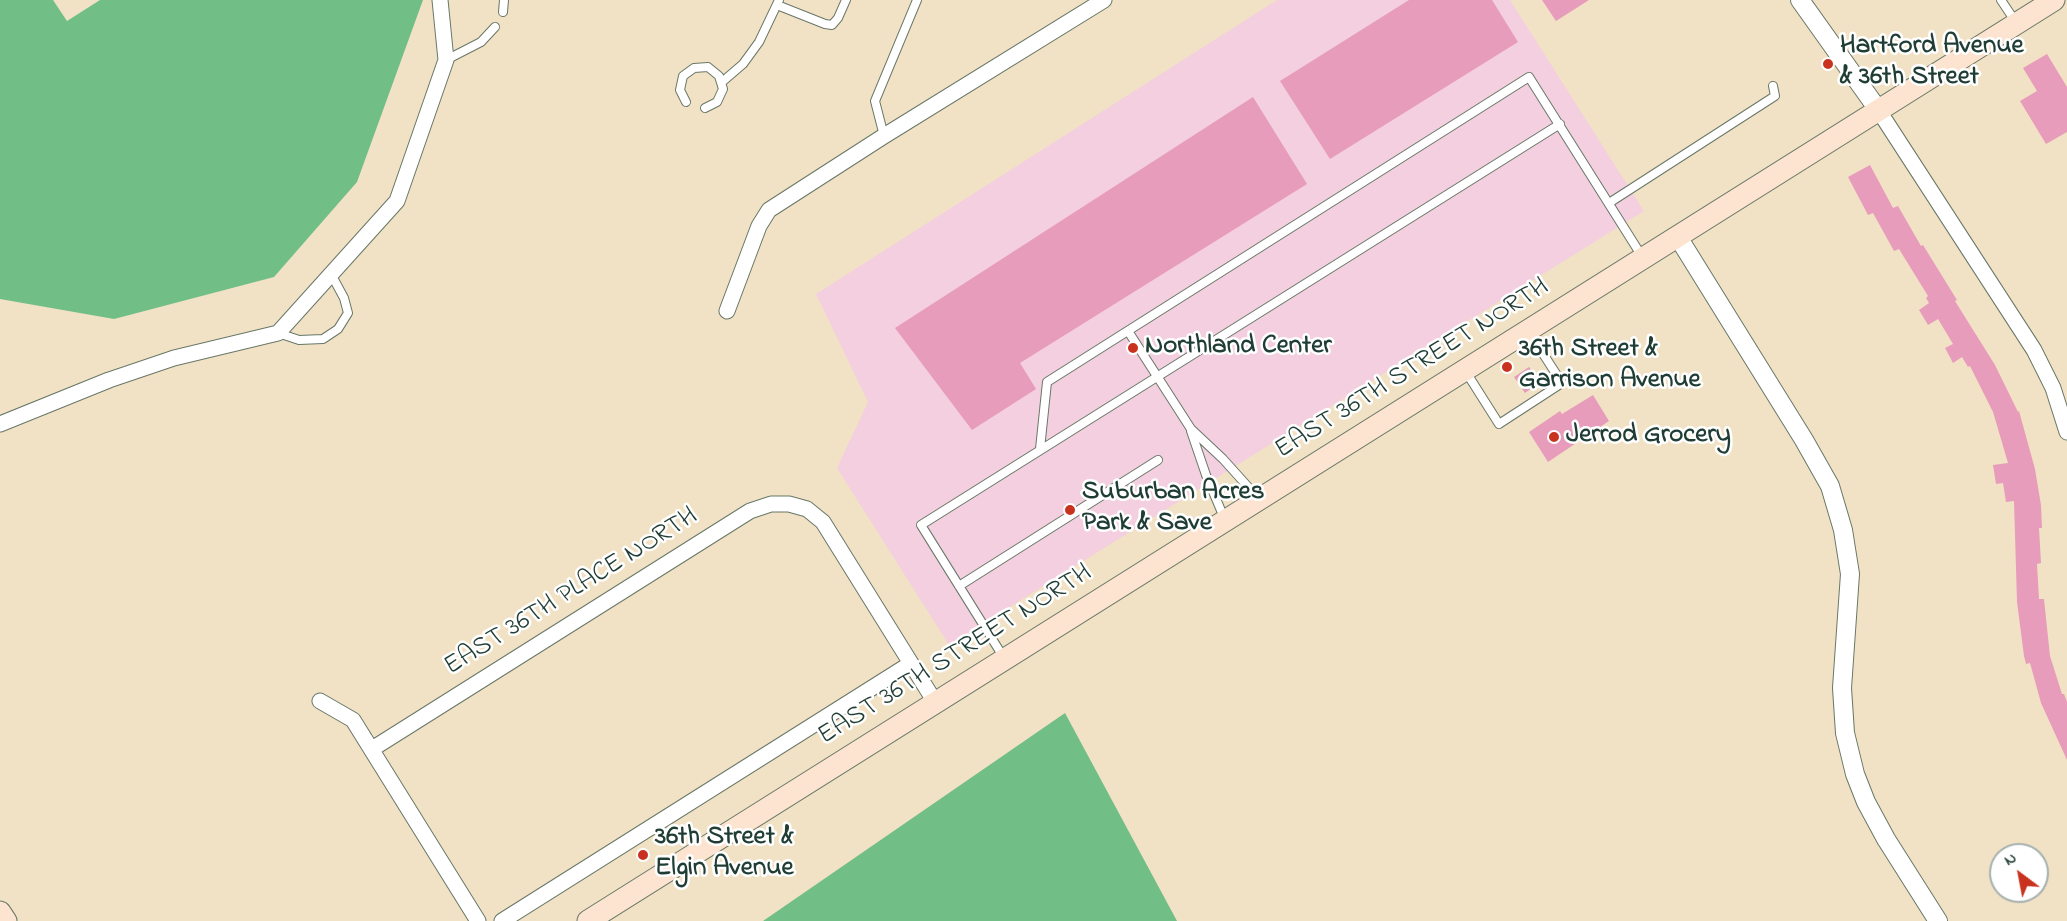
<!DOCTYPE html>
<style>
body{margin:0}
#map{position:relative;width:2067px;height:921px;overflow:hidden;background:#f1e2c5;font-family:"Indie Flower",sans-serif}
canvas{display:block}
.north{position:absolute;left:1989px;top:843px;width:60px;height:60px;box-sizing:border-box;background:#fff;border:2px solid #a5b1ae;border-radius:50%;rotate:328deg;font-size:16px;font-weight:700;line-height:24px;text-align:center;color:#1f3d34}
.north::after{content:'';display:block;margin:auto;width:21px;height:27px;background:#c8321e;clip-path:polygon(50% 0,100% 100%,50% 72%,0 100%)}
</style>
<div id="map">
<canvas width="2067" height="921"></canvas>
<div class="north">N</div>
</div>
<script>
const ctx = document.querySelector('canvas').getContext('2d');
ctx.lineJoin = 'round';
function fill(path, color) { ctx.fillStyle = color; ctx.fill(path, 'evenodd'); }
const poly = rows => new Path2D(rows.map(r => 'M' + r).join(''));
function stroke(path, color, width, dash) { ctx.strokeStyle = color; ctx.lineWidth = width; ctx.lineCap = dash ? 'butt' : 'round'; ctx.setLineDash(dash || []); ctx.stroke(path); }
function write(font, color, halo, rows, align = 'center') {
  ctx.font = font + ' "Indie Flower",sans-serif'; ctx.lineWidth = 5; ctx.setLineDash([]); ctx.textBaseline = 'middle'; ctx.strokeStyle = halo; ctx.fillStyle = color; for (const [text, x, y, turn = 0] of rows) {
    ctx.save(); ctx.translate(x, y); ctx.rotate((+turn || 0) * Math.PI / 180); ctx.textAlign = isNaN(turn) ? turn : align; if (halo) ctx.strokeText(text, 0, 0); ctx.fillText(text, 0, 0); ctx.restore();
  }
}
fill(poly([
 [1277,0,1510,0,1644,211,949,645,837,468,868,402,816,294]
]), '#f3cfdf');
fill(poly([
 [0,0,53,0,67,21,100,0,423,0,357,182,274,277,114,319,0,299],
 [1065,713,1177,921,763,921]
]), '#72be87');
fill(poly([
 [1409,0,1492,0,1518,42,1330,159,1280,81],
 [1542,0,1589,0,1556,21],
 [2047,54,2067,87,2067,132,2046,144,2020,101,2037,91,2023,68],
 [1253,97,1307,184,1020,363,1036,389,972,430,895,328],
 [1870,165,1893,208,1898,206,1921,246,1923,245,1957,300,1955,301,1995,365,2018,412,2019,411,2035,469,2041,505,2042,528,2039,528,2041,563,2037,564,2039,599,2044,599,2050,656,2062,694,2064,694,2067,702,2067,760,2041,703,2030,663,2026,664,2024,656,2017,602,2014,501,2006,502,2003,483,1996,484,1993,465,2008,463,1993,412,1970,366,1968,367,1962,357,1953,363,1945,348,1953,344,1938,319,1928,325,1919,310,1929,303,1926,298,1928,296,1899,249,1894,251,1873,213,1868,215,1848,177],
 [1529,367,1540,382,1525,393,1514,377],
 [1593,395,1609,421,1548,462,1529,432,1560,411,1562,414]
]), '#e79cbb');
const service = poly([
 [2001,0,2015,21],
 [777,5,825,24,832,25,838,18,846,0],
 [503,12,504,0],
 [446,60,481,42,495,27],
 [722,82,743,64,759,42,779,0],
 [686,102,680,90,683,76,694,68,708,67,719,76,723,89,717,102,705,108],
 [884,136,875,101,917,0],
 [1609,203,1775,96,1773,86],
 [1128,331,1191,429,1223,459,1259,499],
 [278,333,299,340,323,339,338,329,348,313,344,298,331,274],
 [1466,372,1499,424,1562,383,1529,332],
 [1191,431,1206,475,1225,520],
 [1040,449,1047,382,1529,77,1643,258],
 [959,586,1158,460],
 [1004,658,921,525,1560,124]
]);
const minor = poly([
 [1879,111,2034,350,2053,388,2067,432],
 [727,311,759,226,769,210,884,136,1104,0],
 [0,424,109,380,174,358,278,333,397,201,446,60,440,0],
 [320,701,353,720,478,921],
 [372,749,750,511,771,504,789,504,807,509,823,522,935,702],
 [502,921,910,664]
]);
const tertiary = poly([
 [1800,0,1879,111],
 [1678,237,1804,440,1830,486,1843,530,1850,574,1842,688,1845,733,1855,774,1866,802,1886,839,1938,921]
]);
const secondary = poly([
 [0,912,6,921],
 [588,921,2054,0]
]);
stroke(service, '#687767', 10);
stroke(minor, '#687767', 17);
stroke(tertiary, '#687767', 20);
stroke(secondary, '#687767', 23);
stroke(service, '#fff', 8);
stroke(minor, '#fff', 15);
stroke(tertiary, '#fff', 18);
stroke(secondary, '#fde4d0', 21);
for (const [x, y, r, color] of [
 [1828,64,6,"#c8321e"],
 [1133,348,6,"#c8321e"],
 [1507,367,6,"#c8321e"],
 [1554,437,6,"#c8321e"],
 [1070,510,6,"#c8321e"],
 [643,855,6,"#c8321e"]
]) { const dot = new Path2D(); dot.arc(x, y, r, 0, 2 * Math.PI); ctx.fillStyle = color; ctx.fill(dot); stroke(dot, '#fff', 2); }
write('bold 27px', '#1f3d34', '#fff', [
 ["Hartford Avenue",1840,48],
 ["& 36th Street",1840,79],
 ["Northland Center",1145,348],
 ["36th Street &",1519,351],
 ["Garrison Avenue",1519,382],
 ["Jerrod Grocery",1566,437],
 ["Suburban Acres",1082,494],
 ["Park & Save",1082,525],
 ["36th Street &",655,839],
 ["Elgin Avenue",655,870]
], 'left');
write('27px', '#1f3d34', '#fff', [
 ["EAST 36TH STREET NORTH",1413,370,-32],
 ["EAST 36TH PLACE NORTH",572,593,-32],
 ["EAST 36TH STREET NORTH",956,656,-32]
]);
</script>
